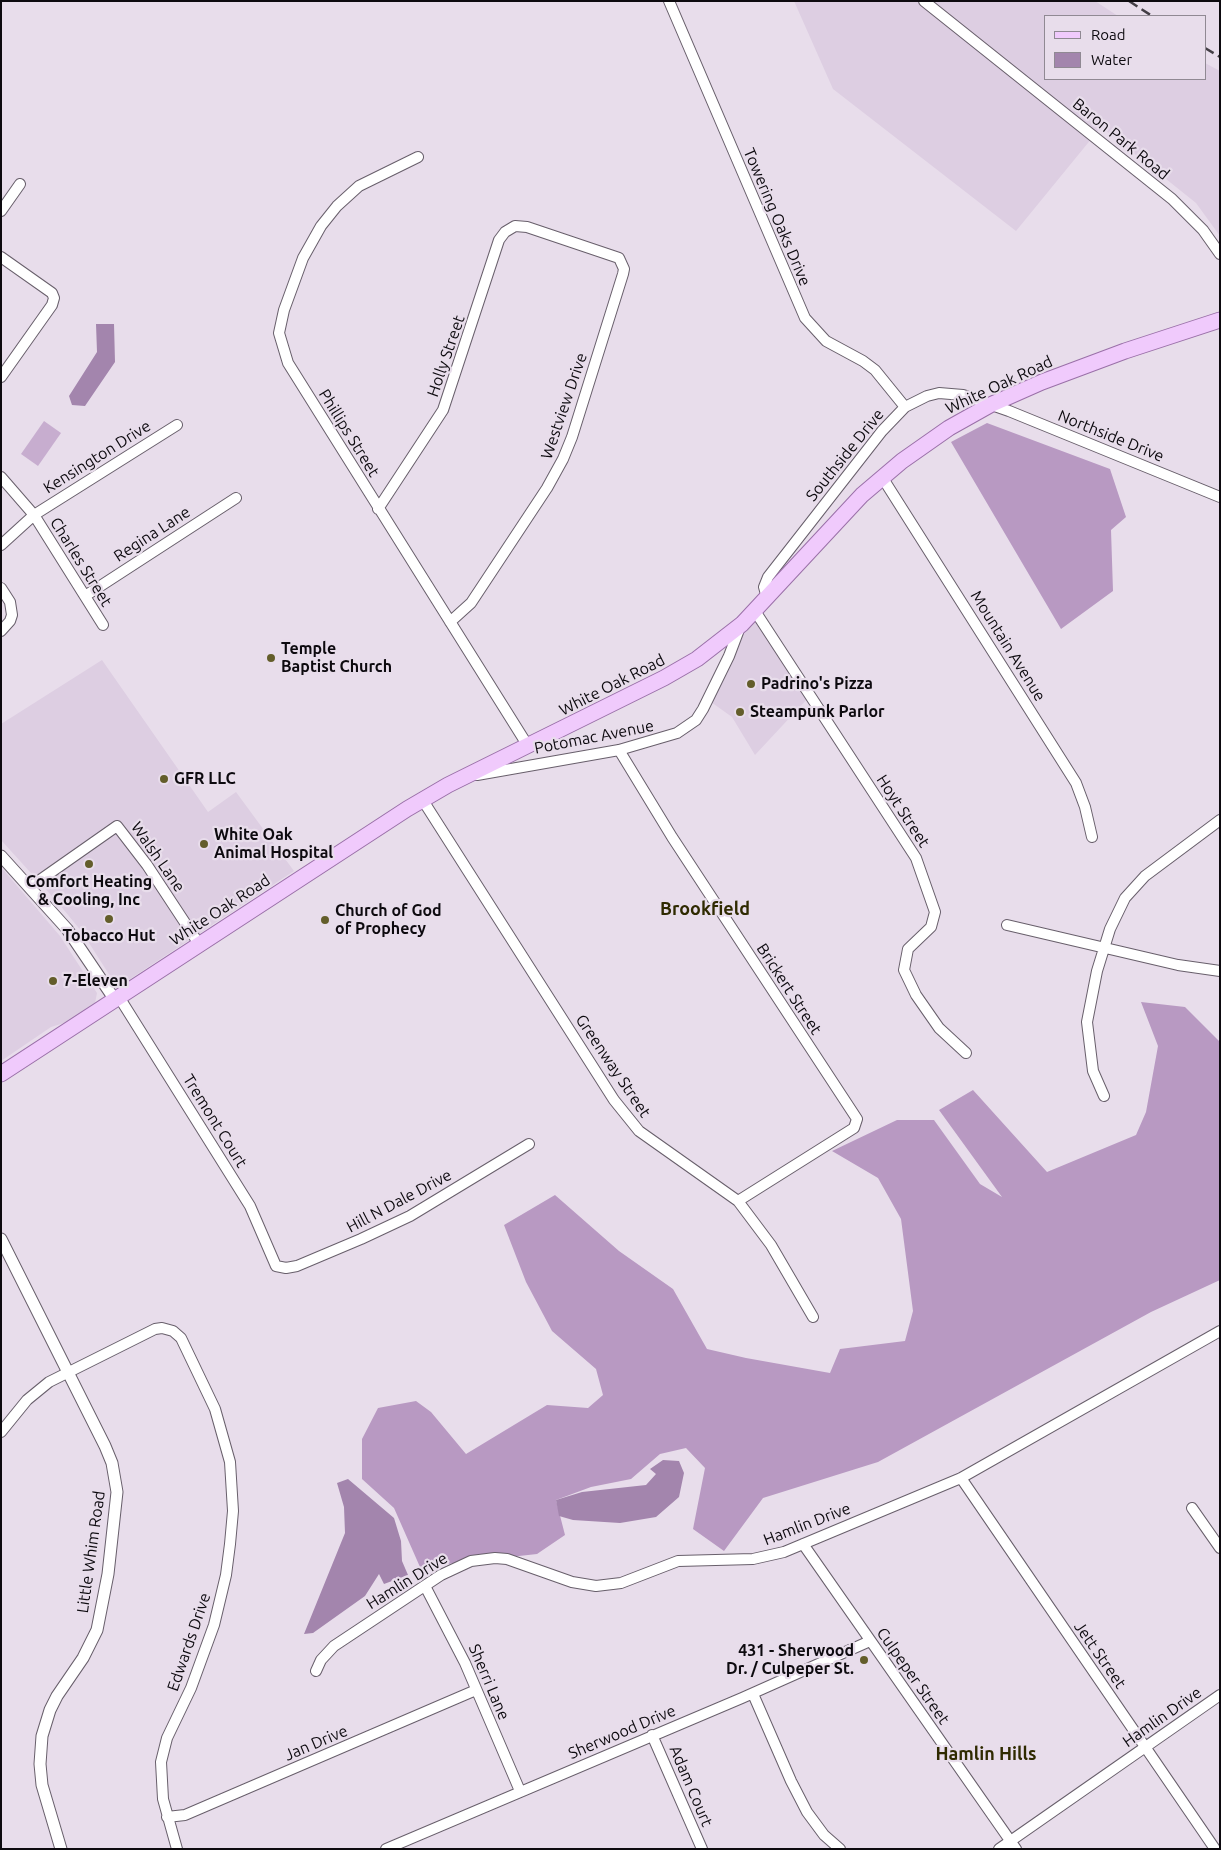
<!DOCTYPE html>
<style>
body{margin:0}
#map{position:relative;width:1221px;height:1850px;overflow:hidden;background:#e8ddeb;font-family:Ubuntu,sans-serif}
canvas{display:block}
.frame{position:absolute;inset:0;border:2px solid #0d0a0f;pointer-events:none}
.legend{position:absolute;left:1044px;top:15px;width:162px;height:65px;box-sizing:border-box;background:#e8ddeb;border:1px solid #908993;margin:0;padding:6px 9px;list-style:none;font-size:15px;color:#0d0a0f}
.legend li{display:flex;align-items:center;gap:10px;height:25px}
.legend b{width:25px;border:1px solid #908993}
</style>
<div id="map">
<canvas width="1221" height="1850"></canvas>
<div class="frame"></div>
<ul class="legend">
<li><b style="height:6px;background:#f0cafc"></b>Road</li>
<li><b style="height:14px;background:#a385ad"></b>Water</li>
</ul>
</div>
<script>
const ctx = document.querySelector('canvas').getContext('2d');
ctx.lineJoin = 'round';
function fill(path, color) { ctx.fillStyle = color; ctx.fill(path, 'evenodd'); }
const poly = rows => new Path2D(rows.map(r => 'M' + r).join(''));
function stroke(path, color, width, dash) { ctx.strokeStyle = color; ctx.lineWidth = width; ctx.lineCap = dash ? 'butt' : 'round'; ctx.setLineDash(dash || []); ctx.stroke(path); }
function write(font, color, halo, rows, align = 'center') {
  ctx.font = font + ' Ubuntu,sans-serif'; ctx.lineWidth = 4.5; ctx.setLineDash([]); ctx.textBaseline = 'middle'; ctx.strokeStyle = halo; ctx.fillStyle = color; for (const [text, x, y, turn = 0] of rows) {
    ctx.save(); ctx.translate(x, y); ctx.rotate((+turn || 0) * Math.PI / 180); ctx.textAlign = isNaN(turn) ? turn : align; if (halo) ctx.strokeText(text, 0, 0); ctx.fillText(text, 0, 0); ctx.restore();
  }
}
fill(poly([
 [794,1,1095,1,1118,16,1045,16,1045,79,1205,79,1205,63,1220,71,1220,236,1196,203,1101,127,1016,231,833,89],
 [756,621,759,623,809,697,755,755,732,717,711,702,740,638,752,622],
 [102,660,208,812,236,792,294,871,127,981,119,982,112,979,82,932,59,904,1,840,1,724],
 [1,867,60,936,97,993,95,1003,67,1022,51,1027,1,1061]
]), '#ddcee2');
fill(poly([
 [44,421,61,433,38,466,21,454]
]), '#c7adcf');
fill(poly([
 [987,423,1110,469,1126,517,1111,530,1113,591,1061,629,951,442],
 [1141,1002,1185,1007,1220,1042,1220,1280,1151,1312,878,1462,763,1498,724,1551,693,1529,705,1468,686,1448,660,1454,631,1479,591,1487,556,1500,565,1535,537,1554,420,1567,394,1508,362,1479,362,1439,378,1408,416,1401,431,1412,466,1454,547,1405,588,1408,603,1395,596,1369,552,1331,526,1282,504,1225,555,1195,619,1251,673,1289,707,1349,746,1358,830,1373,840,1349,905,1341,913,1311,901,1219,878,1178,832,1151,897,1120,934,1120,980,1184,1002,1197,939,1110,973,1090,1047,1172,1136,1135,1146,1112,1158,1046]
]), '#b899c2');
fill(poly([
 [96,324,114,324,115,362,85,406,72,405,69,396,97,352],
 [663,1460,679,1461,684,1473,679,1497,656,1517,620,1523,573,1520,559,1516,556,1500,582,1492,646,1485,656,1474,650,1469],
 [348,1479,394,1518,401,1541,402,1561,408,1575,384,1584,379,1574,365,1596,313,1633,304,1634,345,1533,344,1507,337,1483]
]), '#a385ad');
const minor = poly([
 [669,1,805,318,826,341,863,361,875,370,905,407],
 [924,1,1172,199,1203,230,1220,254],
 [418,157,359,186,337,206,321,226,303,258,284,310,279,333,288,363,528,746],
 [1,211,20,184],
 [1,257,52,293,54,298,52,305,1,377],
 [1,477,34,515,103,625],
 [882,477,1076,783,1085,807,1092,837],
 [378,509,443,410,499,240,505,232,515,226,527,227,619,258,624,269,623,274,572,437,563,459,547,488,471,603,450,622],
 [1,545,34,515,177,425],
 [1,588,10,602,12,615,10,621,1,631],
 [85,596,236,498],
 [767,598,764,587,768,577,882,431,905,407,927,396,939,393,963,395,1009,411,1220,497],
 [755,611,916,858,935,912,931,927,908,949,904,970,916,995,939,1028,966,1053],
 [619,750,672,837,857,1119,854,1128,738,1201],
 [477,775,619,750,677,733,696,720,703,709,729,656,740,627],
 [422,799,614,1100,639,1131,738,1201,771,1245,813,1317],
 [30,887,117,826,147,865,199,944],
 [1007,925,1178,965,1220,971],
 [119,997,250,1206,276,1266,286,1268,297,1266,361,1239,410,1216,529,1144],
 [1104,1096,1093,1071,1087,1022,1097,971,1110,929,1125,898,1145,876,1220,820],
 [1,1432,27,1400,49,1382,155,1329,162,1328,173,1331,181,1338,215,1409,230,1462,233,1511,230,1544,226,1575,214,1625,191,1688,167,1738,161,1762,163,1799,177,1849],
 [961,1478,1215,1849],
 [1192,1508,1220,1548],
 [803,1544,1016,1849],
 [425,1586,465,1663,520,1791],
 [316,1671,321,1660,334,1646,441,1575,471,1561,495,1558,507,1559,572,1582,596,1586,621,1583,678,1561,753,1559,784,1552,961,1478,1220,1331],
 [753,1694,791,1781,807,1812,824,1835,840,1849],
 [652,1735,702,1849],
 [167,1817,185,1815,476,1690],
 [386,1849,742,1698,870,1641],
 [999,1849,1220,1695]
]);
const tertiary = poly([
 [1,856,67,929,115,1000],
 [1,1239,105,1446,112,1463,117,1492,108,1574,97,1630,83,1658,57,1696,50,1710,42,1736,40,1764,42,1785,61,1849]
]);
const primary = poly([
 [1,1074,407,809,448,785,664,678,697,659,742,624,862,495,902,461,949,428,990,405,1042,382,1125,351,1220,320]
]);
stroke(minor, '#685f6b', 12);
stroke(tertiary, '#685f6b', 13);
stroke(primary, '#9a70a8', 17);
stroke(minor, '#fff', 10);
stroke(tertiary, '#fff', 11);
stroke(primary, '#f0cafc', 15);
stroke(poly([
 [1129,1,1152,16],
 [1205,48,1220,57]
]), '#433e45', 2.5, [10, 5]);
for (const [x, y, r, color] of [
 [271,658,5,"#635d2a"],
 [751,684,5,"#635d2a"],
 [740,712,5,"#635d2a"],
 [164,779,5,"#635d2a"],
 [204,844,5,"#635d2a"],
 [89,864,5,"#635d2a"],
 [109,919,5,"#635d2a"],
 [325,920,5,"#635d2a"],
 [53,981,5,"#635d2a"],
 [864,1660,5,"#635d2a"]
]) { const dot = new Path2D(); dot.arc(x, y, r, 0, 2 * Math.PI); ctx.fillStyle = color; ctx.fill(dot); stroke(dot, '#e8ddeb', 2); }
write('16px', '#0d0a0f', '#e8ddeb', [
 ["Baron Park Road",1121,139,39],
 ["Towering Oaks Drive",777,217,67],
 ["Holly Street",446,356,-71],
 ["White Oak Road",999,385,-25],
 ["Westview Drive",564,406,-71],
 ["Phillips Street",349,433,58],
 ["Northside Drive",1111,436,22],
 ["Southside Drive",845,455,-51],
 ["Kensington Drive",97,457,-32],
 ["Regina Lane",152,534,-33],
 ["Charles Street",81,562,58],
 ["Mountain Avenue",1008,646,58],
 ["White Oak Road",612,685,-27],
 ["Potomac Avenue",594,737,-11],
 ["Hoyt Street",903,811,57],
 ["Walsh Lane",158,857,55],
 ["White Oak Road",220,910,-33],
 ["Brickert Street",789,989,57],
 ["Greenway Street",613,1066,56],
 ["Tremont Court",215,1121,58],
 ["Hill N Dale Drive",399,1201,-28],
 ["Hamlin Drive",807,1524,-21],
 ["Little Whim Road",91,1552,-82],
 ["Hamlin Drive",407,1581,-32],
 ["Edwards Drive",189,1642,-71],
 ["Jett Street",1100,1655,55],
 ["Culpeper Street",913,1676,55],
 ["Sherri Lane",489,1682,67],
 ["Hamlin Drive",1162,1717,-35],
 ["Sherwood Drive",622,1732,-23],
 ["Jan Drive",316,1743,-23],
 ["Adam Court",691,1786,67]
]);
write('bold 16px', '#0d0a0f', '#e8ddeb', [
 ["Temple",281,649],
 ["Baptist Church",281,667],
 ["Padrino's Pizza",761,684],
 ["Steampunk Parlor",750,712],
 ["GFR LLC",174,779],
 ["White Oak",214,835],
 ["Animal Hospital",214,853],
 ["Comfort Heating",89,882,"center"],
 ["& Cooling, Inc",89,900,"center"],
 ["Church of God",335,911],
 ["of Prophecy",335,929],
 ["Tobacco Hut",109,936,"center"],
 ["7-Eleven",63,981],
 ["431 - Sherwood",854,1651,"right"],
 ["Dr. / Culpeper St.",854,1669,"right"]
], 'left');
write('bold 18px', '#2f2a00', '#e8ddeb', [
 ["Brookfield",705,909],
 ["Hamlin Hills",986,1754]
]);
</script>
